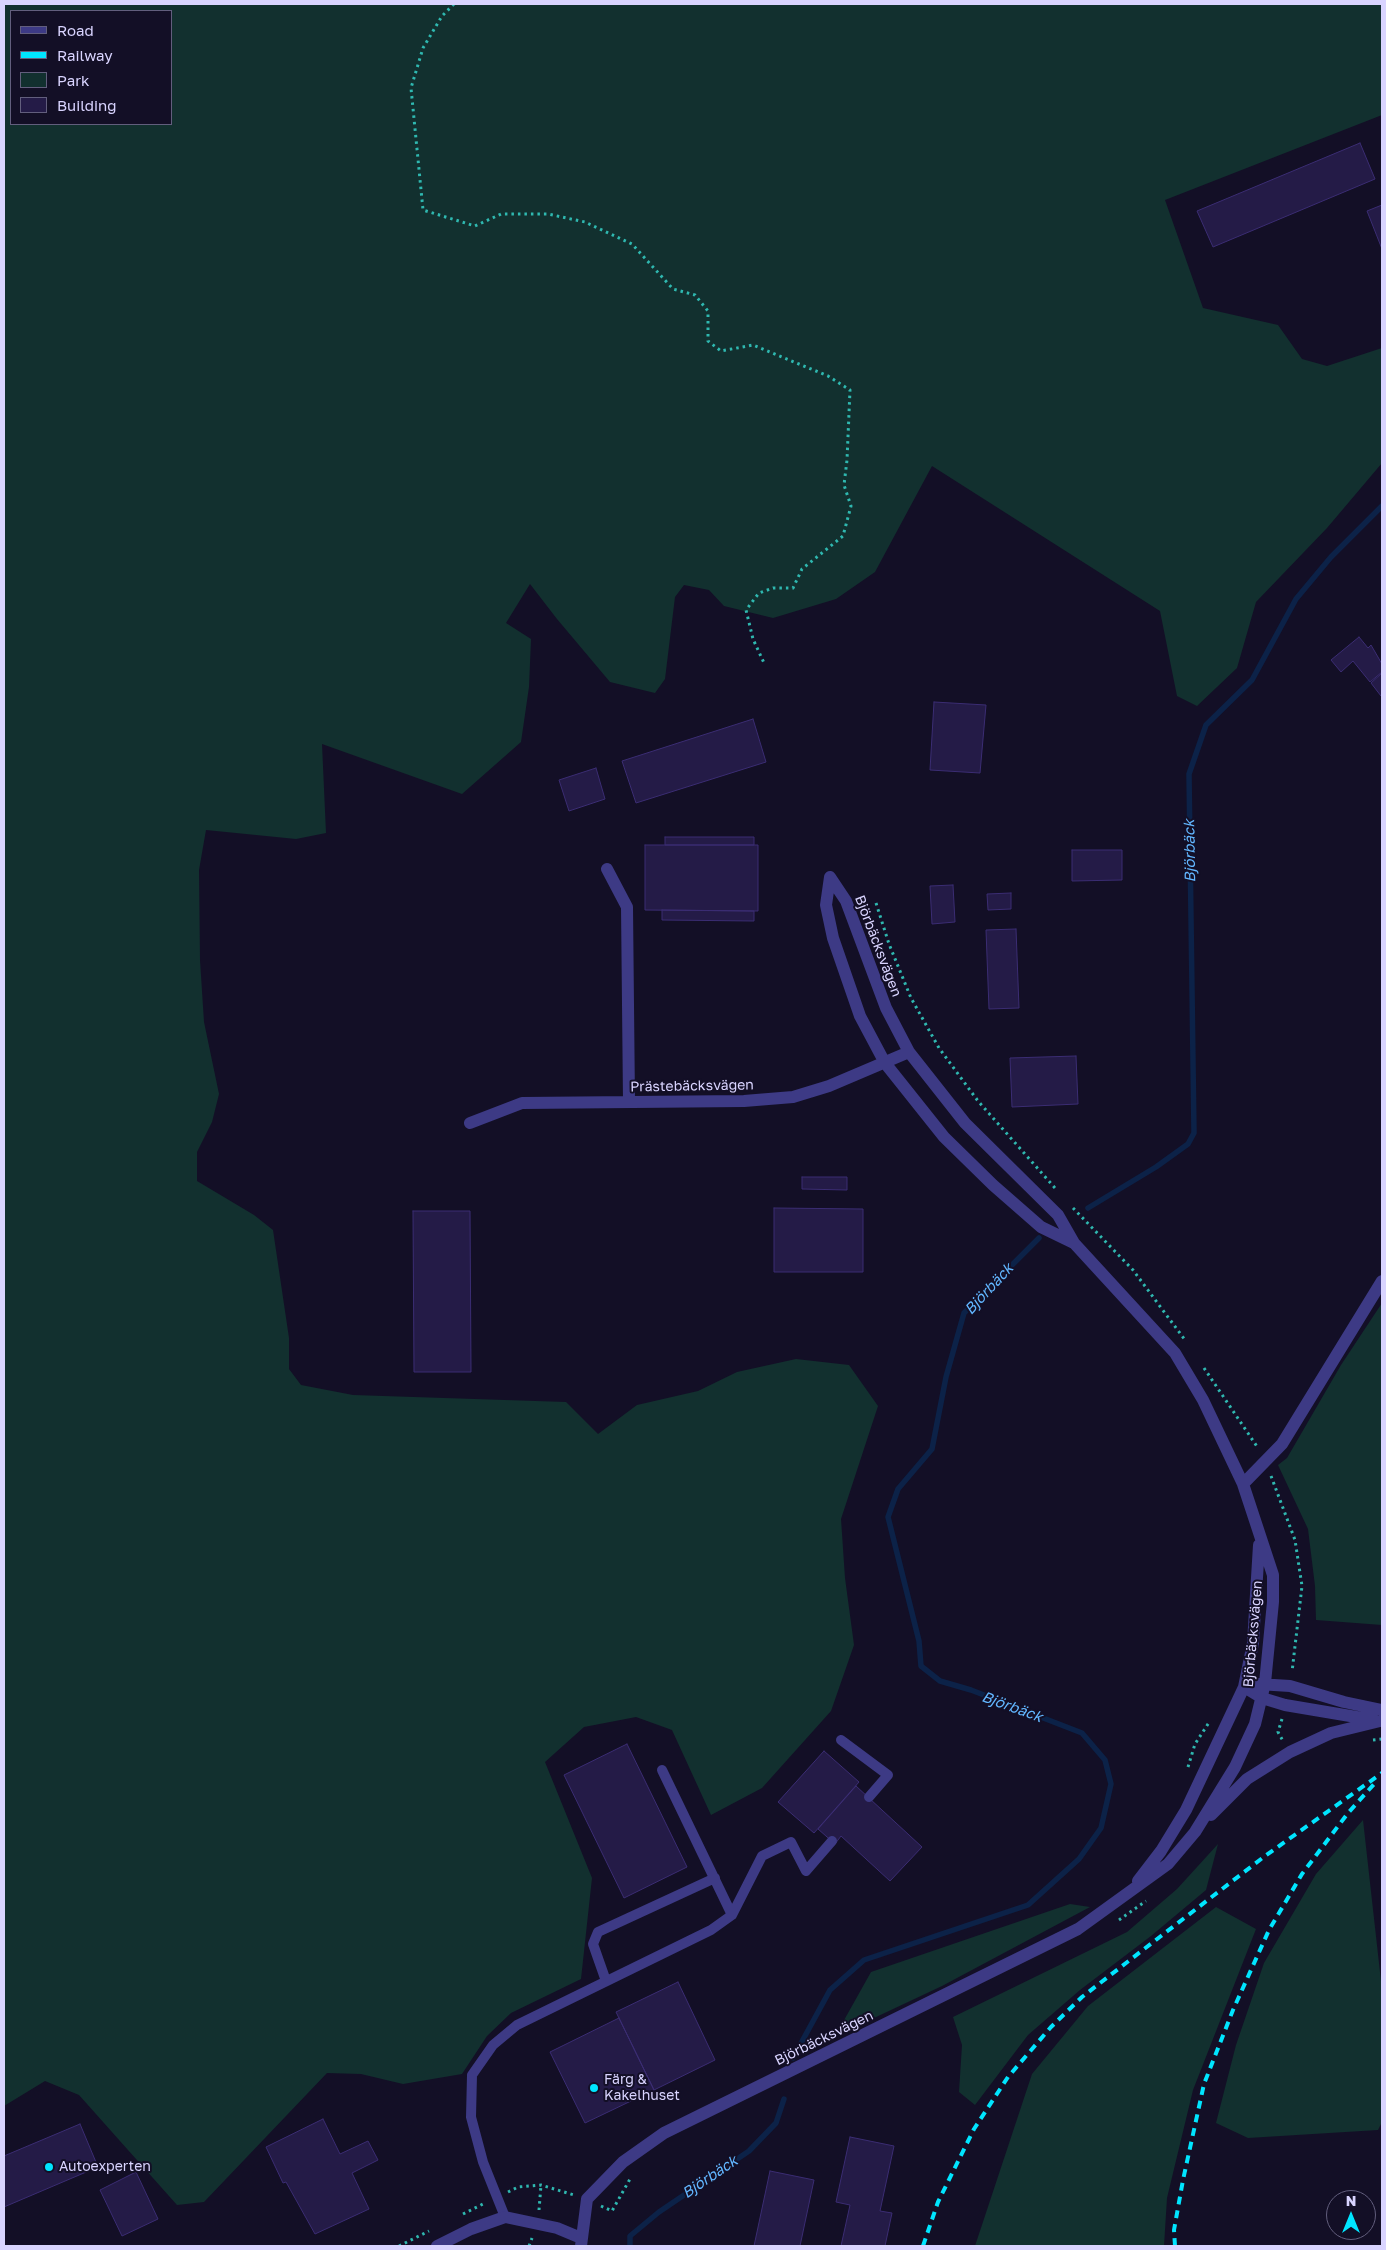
<!DOCTYPE html>
<meta charset="utf-8">
<style>
body{margin:0}
#map{position:relative;width:1386px;height:2250px;overflow:hidden;background:#130f26;font-family:"Golos Text",sans-serif}
canvas{display:block}
.frame{position:absolute;inset:0;border:5px solid #d9d4ff;pointer-events:none}
.legend{position:absolute;left:10px;top:10px;width:162px;height:115px;box-sizing:border-box;background:#130f26;border:1px solid #625e7d;margin:0;padding:6px 9px;list-style:none;font-size:15px;color:#d9d4ff}
.legend li{display:flex;align-items:center;gap:10px;height:25px}
.legend b{width:25px;border:1px solid #625e7d}
.north{position:absolute;left:1326px;top:2190px;width:50px;height:50px;box-sizing:border-box;background:#130f26;border:1px solid #625e7d;border-radius:50%;rotate:0deg;font-size:14px;font-weight:700;line-height:20px;text-align:center;color:#d9d4ff}
.north::after{content:'';display:block;margin:auto;width:18px;height:22px;background:#00e5ff;clip-path:polygon(50% 0,100% 100%,50% 72%,0 100%)}
</style>
<div id="map">
<canvas width="1386" height="2250"></canvas>
<div class="frame"></div>
<ul class="legend">
<li><b style="height:6px;background:#3d3a85"></b>Road</li>
<li><b style="height:6px;background:#00e5ff"></b>Railway</li>
<li><b style="height:14px;background:#12302f"></b>Park</li>
<li><b style="height:14px;background:#241b47"></b>Building</li>
</ul>
<div class="north">N</div>
</div>
<script>
const ctx = document.querySelector('canvas').getContext('2d');
ctx.lineJoin = 'round';
function fill(path, color) { ctx.fillStyle = color; ctx.fill(path, 'evenodd'); }
const poly = rows => new Path2D(rows.map(r => 'M' + r).join(''));
function stroke(path, color, width, dash) { ctx.strokeStyle = color; ctx.lineWidth = width; ctx.lineCap = dash ? 'butt' : 'round'; ctx.setLineDash(dash || []); ctx.stroke(path); }
function write(font, color, halo, rows, align = 'center') {
  ctx.font = font + ' "Golos Text",sans-serif'; ctx.lineWidth = 4; ctx.setLineDash([]); ctx.textBaseline = 'middle'; ctx.strokeStyle = halo; ctx.fillStyle = color; for (const [text, x, y, turn = 0] of rows) {
    ctx.save(); ctx.translate(x, y); ctx.rotate((+turn || 0) * Math.PI / 180); ctx.textAlign = isNaN(turn) ? turn : align; if (halo) ctx.strokeText(text, 0, 0); ctx.fillText(text, 0, 0); ctx.restore();
  }
}
fill(poly([
 [4,4,1382,4,1382,115,1165,200,1203,308,1278,325,1302,359,1327,366,1382,348,1382,463,1327,528,1256,602,1237,668,1197,706,1177,696,1160,611,932,466,875,572,836,599,773,618,724,606,709,590,684,585,675,597,665,679,655,693,610,682,557,619,530,584,506,623,531,639,529,687,521,742,462,794,322,744,326,833,296,839,206,830,199,870,200,960,204,1022,219,1094,212,1122,197,1152,197,1181,254,1215,273,1230,289,1338,289,1369,301,1385,353,1395,566,1402,598,1434,637,1405,698,1391,737,1372,796,1359,849,1365,878,1406,841,1519,845,1578,854,1645,831,1711,762,1788,711,1815,672,1730,636,1717,584,1727,545,1762,592,1878,581,1979,511,2013,487,2036,462,2074,403,2084,361,2074,327,2073,204,2202,177,2205,79,2095,45,2081,4,2106],
 [171,11,171,124,11,124,11,11],
 [1382,1303,1382,1625,1316,1620,1315,1586,1308,1529,1278,1465,1287,1458,1341,1365],
 [1363,1820,1382,1990,1382,2122,1378,2130,1248,2138,1216,2123,1236,2045,1264,1963,1316,1874],
 [1218,1844,1206,1890,1151,1936,1080,1990,1028,2035,975,2105,959,2092,962,2045,953,2017,1127,1932,1177,1889],
 [1070,1904,1090,1907,942,1986,840,2034,843,2022,871,1972],
 [1216,1907,1256,1929,1193,2090,1167,2198,1164,2246,975,2246,1032,2074,1088,2006]
]), '#12302f');
stroke(poly([
 [1088,1208,1156,1167,1188,1144,1194,1133,1189,774,1206,725,1252,680,1296,599,1331,557,1382,506],
 [793,2058,830,1990,864,1960,1028,1905,1079,1859,1101,1828,1111,1784,1105,1760,1082,1733,971,1690,940,1681,921,1666,919,1641,888,1517,898,1489,932,1449,946,1377,964,1313,1039,1238],
 [630,2246,630,2236,659,2212,749,2151,776,2123,784,2099]
]), '#0c2248', 5.5);
const building = poly([
 [1360,143,1375,179,1213,247,1197,211,1360,143],
 [1382,205,1382,249,1367,211,1382,205],
 [1359,637,1368,648,1371,645,1382,664,1382,672,1370,682,1353,661,1341,672,1331,660,1359,637],
 [1382,673,1382,695,1381,696,1371,683,1382,673],
 [934,702,986,705,980,773,930,770,934,702],
 [753,719,766,762,636,803,622,761,753,719],
 [596,768,605,799,569,811,559,780,596,768],
 [665,837,754,837,754,845,665,845,665,837],
 [645,845,758,845,758,911,645,910,645,845],
 [1072,850,1122,850,1122,880,1072,881,1072,850],
 [953,885,955,922,932,924,930,886,953,885],
 [1011,893,1011,909,988,910,987,894,1011,893],
 [662,910,754,911,754,921,662,920,662,910],
 [1016,929,1019,1008,989,1009,986,930,1016,929],
 [1076,1056,1078,1104,1012,1107,1010,1058,1076,1056],
 [802,1177,847,1177,847,1190,802,1189,802,1177],
 [774,1208,863,1209,863,1272,774,1272,774,1208],
 [413,1211,470,1211,471,1372,414,1372,413,1211],
 [627,1744,687,1867,624,1898,564,1775,627,1744],
 [824,1751,859,1782,814,1833,778,1802,824,1751],
 [856,1786,922,1847,890,1881,841,1836,835,1844,818,1829,856,1786],
 [678,1982,715,2060,654,2090,616,2012,678,1982],
 [619,2018,654,2090,585,2123,550,2052,619,2018],
 [323,2119,340,2154,368,2141,378,2160,352,2173,369,2209,315,2234,286,2182,283,2183,266,2147,323,2119],
 [80,2124,98,2167,4,2207,4,2156,80,2124],
 [850,2137,894,2146,880,2211,892,2213,885,2246,841,2246,850,2205,836,2202,850,2137],
 [770,2171,814,2180,800,2246,754,2246,770,2171],
 [136,2172,158,2219,122,2236,100,2190,136,2172]
]);
fill(building, '#241b47');
stroke(building, '#3b2d73', 1);
stroke(poly([
 [454,4,442,16,423,48,411,88,423,210,475,226,501,214,548,214,585,222,632,244,673,289,695,295,708,311,708,341,721,351,753,345,828,376,850,390,847,460,844,485,851,506,843,536,802,569,793,588,773,588,759,593,746,610,753,639,764,663],
 [876,903,889,944,911,998,939,1048,978,1101,1055,1188],
 [1073,1208,1133,1270,1185,1340],
 [1204,1368,1258,1448],
 [1271,1476,1295,1540,1302,1586,1292,1672],
 [1282,1719,1278,1732,1283,1741],
 [1373,1740,1382,1739],
 [1188,1767,1195,1744,1210,1721],
 [1119,1920,1146,1901],
 [508,2192,518,2187,541,2185,574,2195],
 [601,2206,612,2211,630,2179],
 [539,2210,541,2185],
 [463,2214,485,2203],
 [399,2246,429,2231],
 [529,2246,532,2238]
]), '#2fb8b0', 3, [2.5, 4]);
stroke(poly([
 [841,1740,888,1775,869,1797],
 [662,1770,732,1915],
 [606,1981,593,1944,598,1932,715,1878],
 [505,2217,483,2162,471,2117,472,2075,493,2045,517,2025,711,1930,732,1915,762,1856,791,1842,806,1871,832,1841]
]), '#3d3a85', 10);
stroke(poly([
 [607,869,627,907,629,1102],
 [830,877,826,905,833,938,860,1016,885,1063,944,1137,993,1185,1041,1227,1074,1243],
 [470,1123,522,1103,744,1101,793,1097,829,1086,909,1052],
 [1243,1484,1282,1444,1382,1281],
 [1258,1684,1290,1686,1344,1702,1382,1710],
 [1244,1687,1262,1698,1285,1705,1374,1720],
 [1211,1815,1247,1779,1290,1752,1331,1733,1380,1721],
 [1138,1881,1161,1851,1186,1810,1244,1687,1253,1643,1259,1545],
 [437,2246,471,2229,505,2217,557,2228,581,2238],
 [581,2246,587,2199,623,2162,664,2133,1078,1929,1168,1864,1195,1832,1235,1767,1255,1724,1265,1683,1273,1602,1273,1575,1243,1484,1203,1400,1175,1353,1074,1243,1058,1215,965,1123,909,1052,886,1008,846,901,830,877]
]), '#3d3a85', 12);
stroke(poly([
 [923,2246,938,2202,974,2129,1008,2077,1051,2027,1082,1997,1161,1936,1265,1856,1382,1773],
 [1175,2246,1174,2230,1183,2180,1204,2084,1233,2010,1269,1930,1302,1874,1348,1813,1375,1783]
]), '#00e5ff', 4, [8, 6]);
for (const [x, y, r, color] of [
 [594,2088,5,"#00e5ff"],
 [49,2167,5,"#00e5ff"]
]) { const dot = new Path2D(); dot.arc(x, y, r, 0, 2 * Math.PI); ctx.fillStyle = color; ctx.fill(dot); stroke(dot, '#130f26', 2); }
write('14px', '#d9d4ff', '#130f26', [
 ["Björbäcksvägen",878,946,69],
 ["Prästebäcksvägen",692,1086,-1],
 ["Björbäcksvägen",1253,1634,-85],
 ["Björbäcksvägen",824,2038,-26]
]);
write('14px', '#d9d4ff', '#130f26', [
 ["Färg &",604,2080],
 ["Kakelhuset",604,2096],
 ["Autoexperten",59,2167]
], 'left');
write('italic 15px', '#62b6ff', '#130f26', [
 ["Björbäck",1190,851,-91],
 ["Björbäck",989,1289,-47],
 ["Björbäck",1012,1707,20],
 ["Björbäck",710,2177,-34]
]);
</script>
